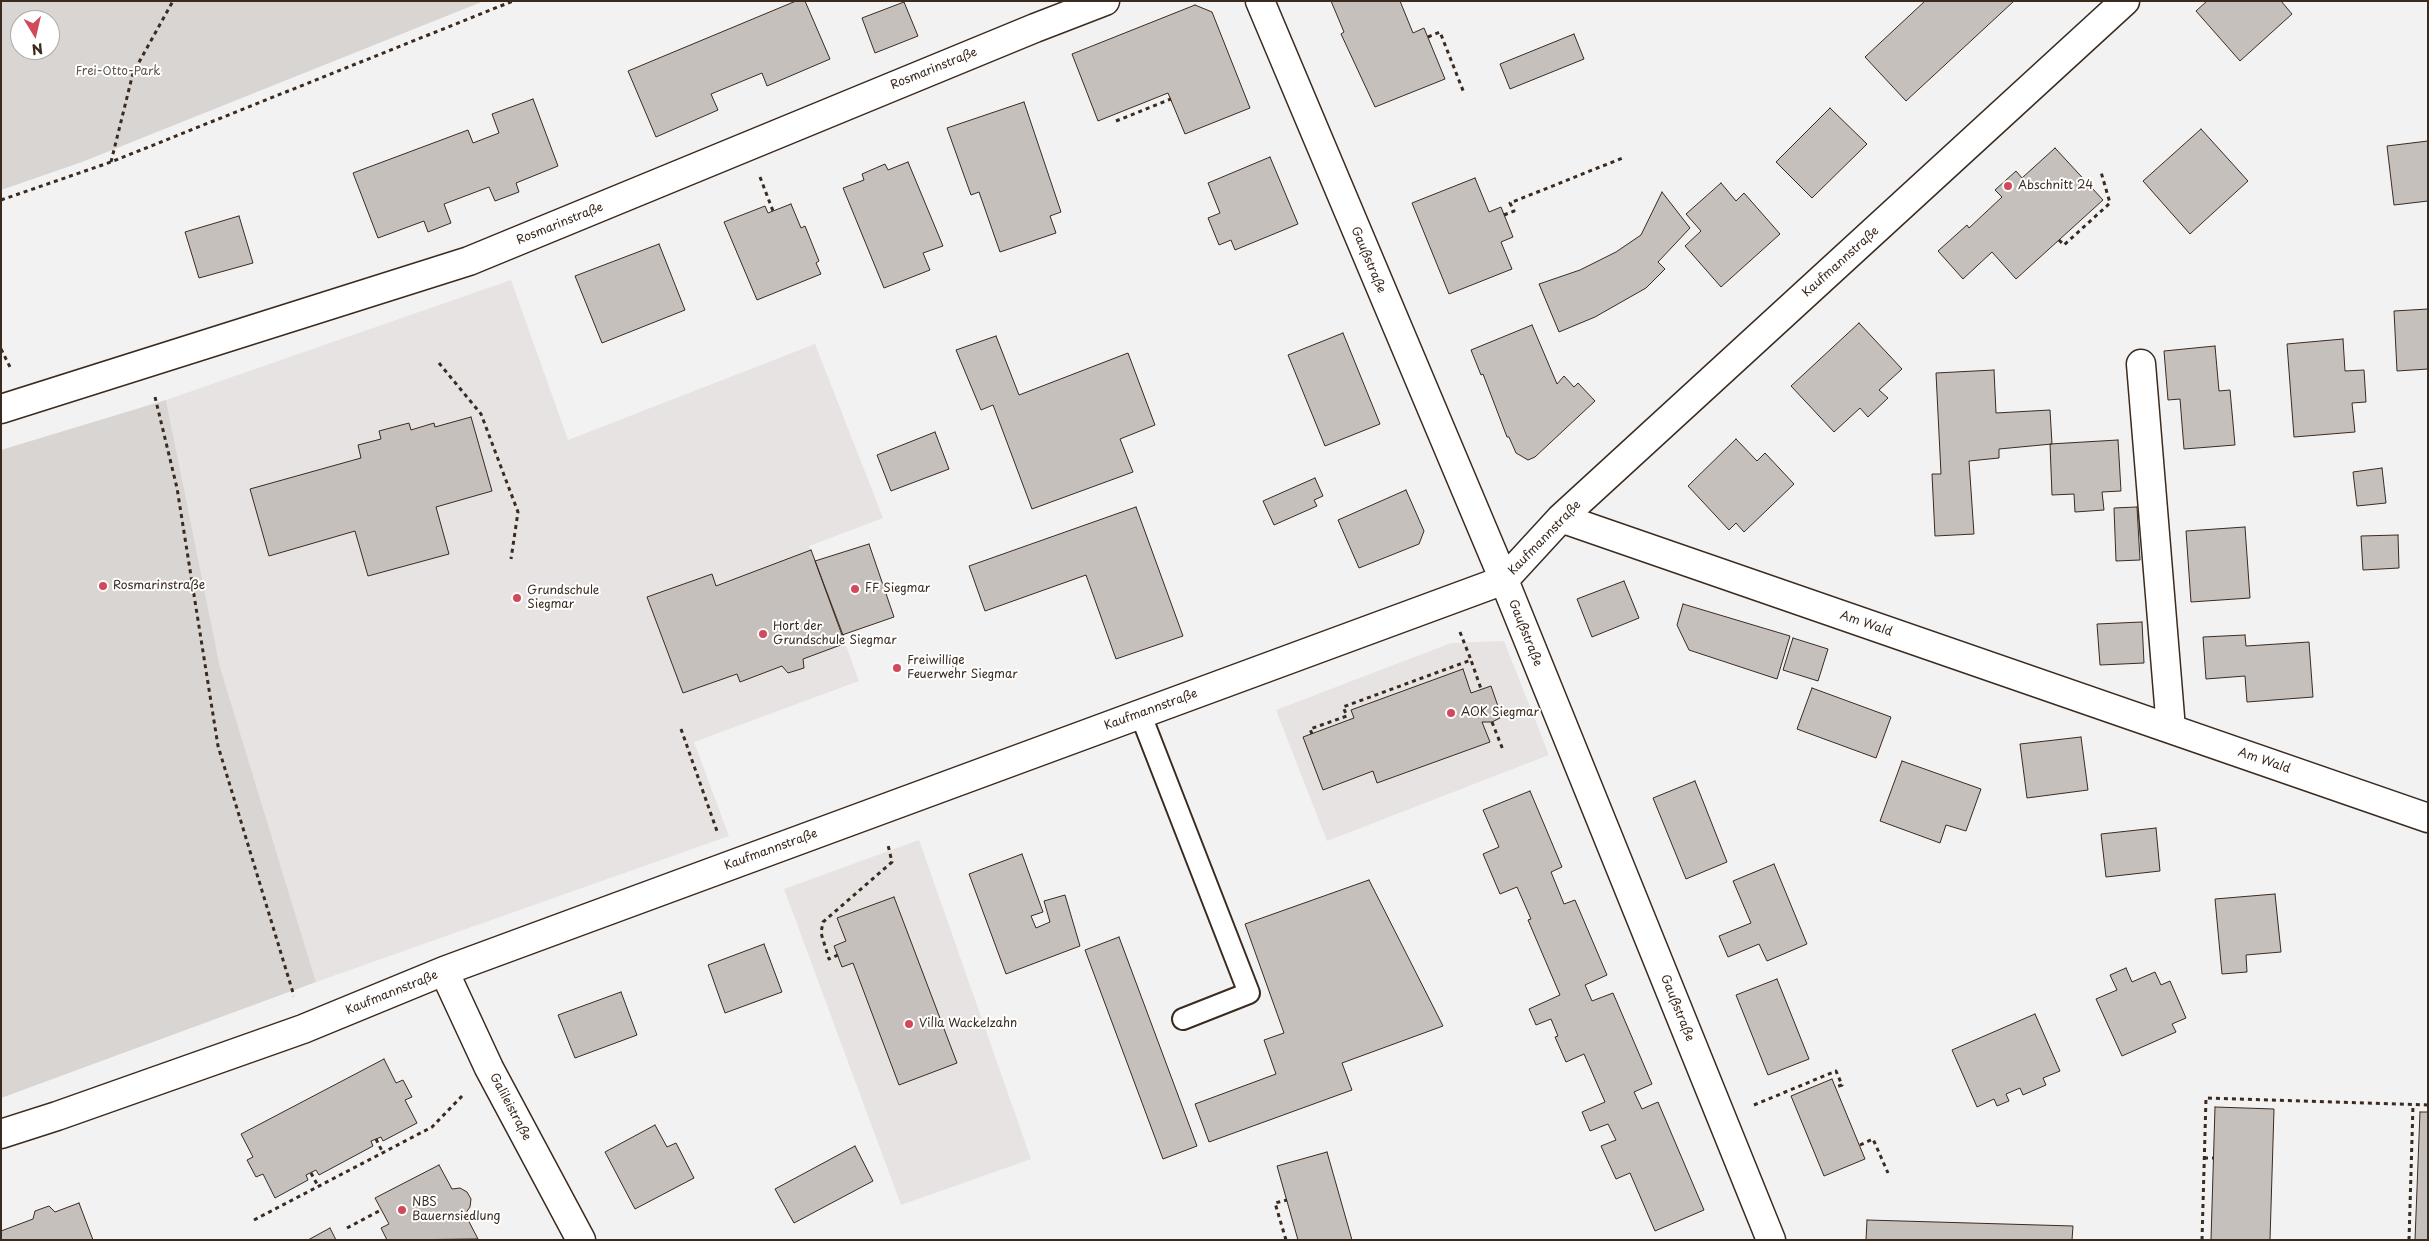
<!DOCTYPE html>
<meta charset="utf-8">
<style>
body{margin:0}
#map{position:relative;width:2429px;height:1241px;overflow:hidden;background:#f3f2f2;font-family:"Playpen Sans",sans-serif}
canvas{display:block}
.frame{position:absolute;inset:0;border:2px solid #3b2a1e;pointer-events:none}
.north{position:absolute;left:10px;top:10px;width:50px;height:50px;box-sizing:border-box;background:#fff;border:1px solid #b1aaa5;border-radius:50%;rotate:171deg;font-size:14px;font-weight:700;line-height:20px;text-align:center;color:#3b2a1e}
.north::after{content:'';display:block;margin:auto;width:18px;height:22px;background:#d1495b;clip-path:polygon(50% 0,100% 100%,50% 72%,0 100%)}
</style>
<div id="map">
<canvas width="2429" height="1241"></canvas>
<div class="frame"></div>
<div class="north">N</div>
</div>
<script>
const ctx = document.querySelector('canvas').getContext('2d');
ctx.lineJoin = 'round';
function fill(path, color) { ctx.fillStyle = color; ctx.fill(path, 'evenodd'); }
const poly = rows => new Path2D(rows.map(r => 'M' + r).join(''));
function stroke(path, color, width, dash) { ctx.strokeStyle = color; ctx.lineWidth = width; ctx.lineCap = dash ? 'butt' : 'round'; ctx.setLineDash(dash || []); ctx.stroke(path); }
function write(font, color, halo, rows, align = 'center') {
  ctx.font = font + ' "Playpen Sans",sans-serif'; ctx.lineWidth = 4; ctx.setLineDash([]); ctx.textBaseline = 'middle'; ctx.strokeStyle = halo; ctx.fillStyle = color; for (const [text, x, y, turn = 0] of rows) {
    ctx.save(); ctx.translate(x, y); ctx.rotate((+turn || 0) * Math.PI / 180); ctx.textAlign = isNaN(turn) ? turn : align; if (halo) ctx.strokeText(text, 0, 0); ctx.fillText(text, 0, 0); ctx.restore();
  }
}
fill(poly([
 [511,280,568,440,815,344,883,518,809,546,859,681,694,742,729,836,316,982,220,667,166,400],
 [1504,641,1549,755,1327,841,1276,710,1451,643],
 [919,840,1031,1159,901,1205,784,889]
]), '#e6e3e2');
fill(poly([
 [1,1,484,1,82,162,1,190],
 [20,20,50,20,50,50,20,50],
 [166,400,220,667,316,982,1,1098,1,450]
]), '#d8d5d2');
const building = poly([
 [796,1,805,1,830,59,767,86,762,73,711,94,718,110,656,137,628,71,796,1],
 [1331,1,1400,1,1413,33,1424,28,1445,79,1375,107,1341,34,1344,32,1331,1],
 [1925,1,2014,1,1906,101,1865,57,1925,1],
 [2207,1,2281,1,2292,14,2240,61,2196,11,2207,1],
 [904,2,918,36,875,53,862,18,904,2],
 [1195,5,1212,12,1250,108,1185,134,1168,93,1098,121,1072,54,1195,5],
 [1574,34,1584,59,1510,89,1500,64,1574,34],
 [533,99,558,166,516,183,519,192,495,201,489,187,444,204,451,223,428,232,424,221,378,238,353,173,468,130,473,143,499,133,492,114,533,99],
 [1024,102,1061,212,1050,216,1056,233,1000,252,979,192,971,195,947,128,1024,102],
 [1830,108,1867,144,1812,198,1776,162,1830,108],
 [2201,129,2248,181,2190,234,2143,181,2201,129],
 [2428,141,2428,201,2394,205,2387,146,2428,141],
 [2055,148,2103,200,2016,279,1992,252,1963,279,1938,251,1967,225,1969,228,2002,197,1995,190,2016,171,2022,178,2055,148],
 [1270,157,1298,224,1235,250,1231,240,1219,245,1208,218,1220,213,1208,183,1270,157],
 [908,162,943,246,923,253,930,270,884,288,843,188,864,180,862,174,885,164,888,170,908,162],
 [1475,178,1489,212,1501,207,1513,237,1501,242,1512,269,1449,294,1412,203,1475,178],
 [1721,183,1736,201,1744,193,1780,234,1721,287,1685,246,1701,231,1686,214,1721,183],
 [1662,192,1690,228,1658,262,1665,269,1646,288,1595,317,1559,332,1539,284,1580,270,1616,252,1641,235,1662,192],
 [791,204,801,228,805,226,819,261,816,263,821,274,757,300,724,222,765,206,768,213,791,204],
 [239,216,253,263,199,278,185,232,239,216],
 [659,244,685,310,602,343,575,276,659,244],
 [2428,309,2428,369,2397,371,2394,311,2428,309],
 [1859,323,1902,369,1879,390,1888,398,1868,417,1860,408,1834,432,1791,386,1859,323],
 [1532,325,1557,384,1564,376,1574,387,1578,383,1595,401,1535,457,1528,460,1516,453,1509,437,1507,437,1483,374,1481,375,1471,350,1532,325],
 [1343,333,1380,424,1325,446,1288,355,1343,333],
 [996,336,1019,395,1128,353,1155,425,1120,439,1133,472,1032,509,993,405,981,410,956,350,996,336],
 [2343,339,2345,371,2364,370,2366,402,2352,403,2355,432,2294,437,2287,344,2343,339],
 [2215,346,2219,391,2230,390,2235,445,2184,449,2180,399,2168,400,2164,351,2215,346],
 [1994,370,1996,413,2050,410,2052,444,1999,449,1999,458,1969,461,1974,534,1935,536,1932,474,1941,474,1936,373,1994,370],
 [471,417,492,491,436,507,449,554,368,576,355,531,269,556,250,489,361,458,358,445,381,439,379,431,409,423,411,430,434,423,435,427,471,417],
 [935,432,949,469,891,491,877,455,935,432],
 [1736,439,1757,461,1765,453,1794,484,1744,532,1736,523,1729,530,1688,486,1736,439],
 [2118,440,2121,491,2102,492,2104,510,2075,512,2074,494,2052,495,2050,444,2118,440],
 [2382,468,2386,503,2357,506,2353,472,2382,468],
 [1315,478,1323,496,1314,500,1317,506,1274,525,1263,501,1315,478],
 [1406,490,1424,531,1419,544,1359,568,1338,520,1406,490],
 [1136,507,1183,636,1116,659,1086,575,985,611,969,566,1136,507],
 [2137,507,2140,560,2116,561,2114,508,2137,507],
 [2245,527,2250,598,2191,602,2186,531,2245,527],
 [2398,535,2399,568,2363,570,2361,536,2398,535],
 [869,544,894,617,842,635,815,561,869,544],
 [811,550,846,643,803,659,804,668,788,673,782,666,740,682,737,674,683,693,647,597,712,574,716,586,811,550],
 [1624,581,1639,618,1592,637,1577,599,1624,581],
 [1683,604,1790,636,1777,679,1689,650,1677,625,1683,604],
 [2142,622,2144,663,2100,665,2097,624,2142,622],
 [2245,635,2246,646,2309,642,2313,697,2247,702,2245,676,2206,679,2203,637,2245,635],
 [1793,638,1828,649,1818,681,1783,670,1793,638],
 [1463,669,1471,693,1491,686,1501,715,1499,716,1500,718,1492,722,1482,722,1490,742,1377,783,1373,771,1323,790,1303,737,1354,718,1351,710,1463,669],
 [1812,688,1891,717,1876,758,1797,729,1812,688],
 [2081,737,2088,790,2027,798,2020,744,2081,737],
 [1902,761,1981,789,1966,831,1946,825,1940,843,1880,821,1902,761],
 [1695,781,1727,862,1686,879,1653,798,1695,781],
 [1530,791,1562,867,1551,872,1564,904,1575,900,1607,975,1585,985,1592,1001,1613,993,1652,1084,1634,1092,1642,1109,1658,1102,1704,1210,1655,1231,1630,1173,1616,1179,1601,1146,1616,1140,1608,1124,1590,1131,1582,1112,1605,1102,1584,1054,1566,1062,1555,1037,1558,1036,1551,1019,1536,1025,1529,1009,1560,995,1528,920,1531,919,1517,887,1500,894,1483,854,1499,847,1483,810,1530,791],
 [2156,828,2160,871,2106,877,2101,834,2156,828],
 [1022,854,1043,912,1031,916,1036,928,1050,922,1044,901,1065,895,1080,946,1006,974,969,874,1022,854],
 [1774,864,1807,944,1767,961,1759,944,1728,957,1719,936,1751,923,1733,881,1774,864],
 [1369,880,1443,1026,1342,1063,1352,1090,1209,1142,1195,1104,1276,1074,1264,1040,1284,1033,1245,924,1369,880],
 [2275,894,2281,952,2246,955,2247,972,2222,974,2215,899,2275,894],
 [894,897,957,1063,899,1085,853,963,842,967,834,946,846,941,837,918,894,897],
 [1119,937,1197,1146,1163,1159,1085,950,1119,937],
 [764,944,782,992,725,1013,708,965,764,944],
 [2126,968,2132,982,2155,972,2161,985,2170,981,2186,1018,2172,1024,2176,1032,2122,1056,2096,999,2117,990,2110,975,2126,968],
 [1777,979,1809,1059,1768,1075,1736,995,1777,979],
 [621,992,637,1035,575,1058,558,1015,621,992],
 [2035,1014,2060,1071,2043,1078,2046,1085,2023,1095,2020,1088,2006,1094,2009,1101,1997,1106,1994,1099,1977,1107,1952,1050,2035,1014],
 [384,1059,396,1083,403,1080,412,1097,405,1100,417,1123,383,1141,381,1137,371,1141,373,1146,319,1175,316,1170,306,1175,308,1180,275,1198,263,1174,256,1177,247,1160,253,1157,241,1134,384,1059],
 [1832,1079,1865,1159,1824,1176,1791,1096,1832,1079],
 [2215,1107,2274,1109,2270,1240,2211,1240,2215,1107],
 [2420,1112,2428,1112,2428,1240,2415,1240,2420,1112],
 [655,1125,667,1147,676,1143,694,1178,635,1209,605,1152,655,1125],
 [855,1146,873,1181,794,1223,775,1189,855,1146],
 [1327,1152,1352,1240,1298,1240,1277,1166,1327,1152],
 [439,1165,452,1189,460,1188,467,1192,471,1199,470,1207,465,1214,478,1239,387,1240,381,1228,389,1224,375,1198,439,1165],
 [79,1203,93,1240,1,1240,1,1231,33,1219,35,1211,49,1206,55,1212,79,1203],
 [1867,1220,2073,1226,2072,1240,1866,1240,1867,1220],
 [330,1228,336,1240,308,1240,330,1228]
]);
fill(building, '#c6c0bd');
stroke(building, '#3b2a1e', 1);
const lane = poly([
 [1140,713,1249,993,1183,1019]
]);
const street = poly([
 [1260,1,1504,580,1771,1240],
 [2141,364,2171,729],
 [1,409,469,261,1035,28,1105,1],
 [1561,518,2428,818],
 [444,971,489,1068,581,1240],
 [1,1134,57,1116,303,1029,444,971,1504,580,1561,518,2125,1]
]);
stroke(lane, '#3b2a1e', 24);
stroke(street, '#3b2a1e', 31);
stroke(poly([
 [1428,37,1440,32,1464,93],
 [1116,121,1171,99],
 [111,162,133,73,173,1],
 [760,177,773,211],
 [1,200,111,162,513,1],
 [1504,215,1514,211,1510,203,1625,157],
 [2059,240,2064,245,2110,203,2101,172],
 [1,349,11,369],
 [439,363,481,414,518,512,511,559],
 [155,397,177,488,218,746,294,996],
 [1460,632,1471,660],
 [1492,722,1503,750],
 [681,729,718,834],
 [1312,734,1310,729,1347,716,1343,707,1471,660,1481,689],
 [838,955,829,959,821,933,823,922,892,862,888,845],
 [1754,1105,1836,1071,1842,1085,1836,1087],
 [376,1139,383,1153],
 [1860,1145,1873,1139,1888,1173],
 [2204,1158,2213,1158],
 [311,1173,318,1186],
 [254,1220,432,1127,464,1094],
 [347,1228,381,1210],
 [1286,1240,1275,1203,1287,1200],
 [2202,1240,2206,1098,2428,1105],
 [2409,1240,2413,1105]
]), '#3b2a1e', 3, [4, 4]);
stroke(lane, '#fff', 20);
stroke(street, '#fff', 28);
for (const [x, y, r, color] of [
 [2008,186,5,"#d1495b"],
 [103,586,5,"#d1495b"],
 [855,589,5,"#d1495b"],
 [517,598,5,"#d1495b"],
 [763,634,5,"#d1495b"],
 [897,668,5,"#d1495b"],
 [1451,713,5,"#d1495b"],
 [909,1024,5,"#d1495b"],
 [402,1210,5,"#d1495b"]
]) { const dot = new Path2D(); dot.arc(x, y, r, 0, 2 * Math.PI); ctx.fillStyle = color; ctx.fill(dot); stroke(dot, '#fff', 2); }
write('12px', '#3b2a1e', '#fff', [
 ["Rosmarinstraße",934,69,-22],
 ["Rosmarinstraße",560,224,-22],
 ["Gaußstraße",1368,260,67],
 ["Kaufmannstraße",1841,262,-42],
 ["Kaufmannstraße",1545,538,-46],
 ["Am Wald",1866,624,19],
 ["Gaußstraße",1525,633,68],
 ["Kaufmannstraße",1151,710,-20],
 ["Am Wald",2264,761,19],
 ["Kaufmannstraße",771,850,-20],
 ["Kaufmannstraße",392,993,-22],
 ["Gaußstraße",1677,1008,68],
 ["Galileistraße",510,1107,62]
]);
write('12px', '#62554b', '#fff', [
 ["Frei-Otto-Park",118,72]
]);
write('12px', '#3b2a1e', '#fff', [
 ["Abschnitt 24",2018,186],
 ["Rosmarinstraße",113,586],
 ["FF Siegmar",865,589],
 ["Grundschule",527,591],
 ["Siegmar",527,605],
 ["Hort der",773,627],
 ["Grundschule Siegmar",773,641],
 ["Freiwillige",907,661],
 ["Feuerwehr Siegmar",907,675],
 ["AOK Siegmar",1461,713],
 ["Villa Wackelzahn",919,1024],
 ["NBS",412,1203],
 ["Bauernsiedlung",412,1217]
], 'left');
</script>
